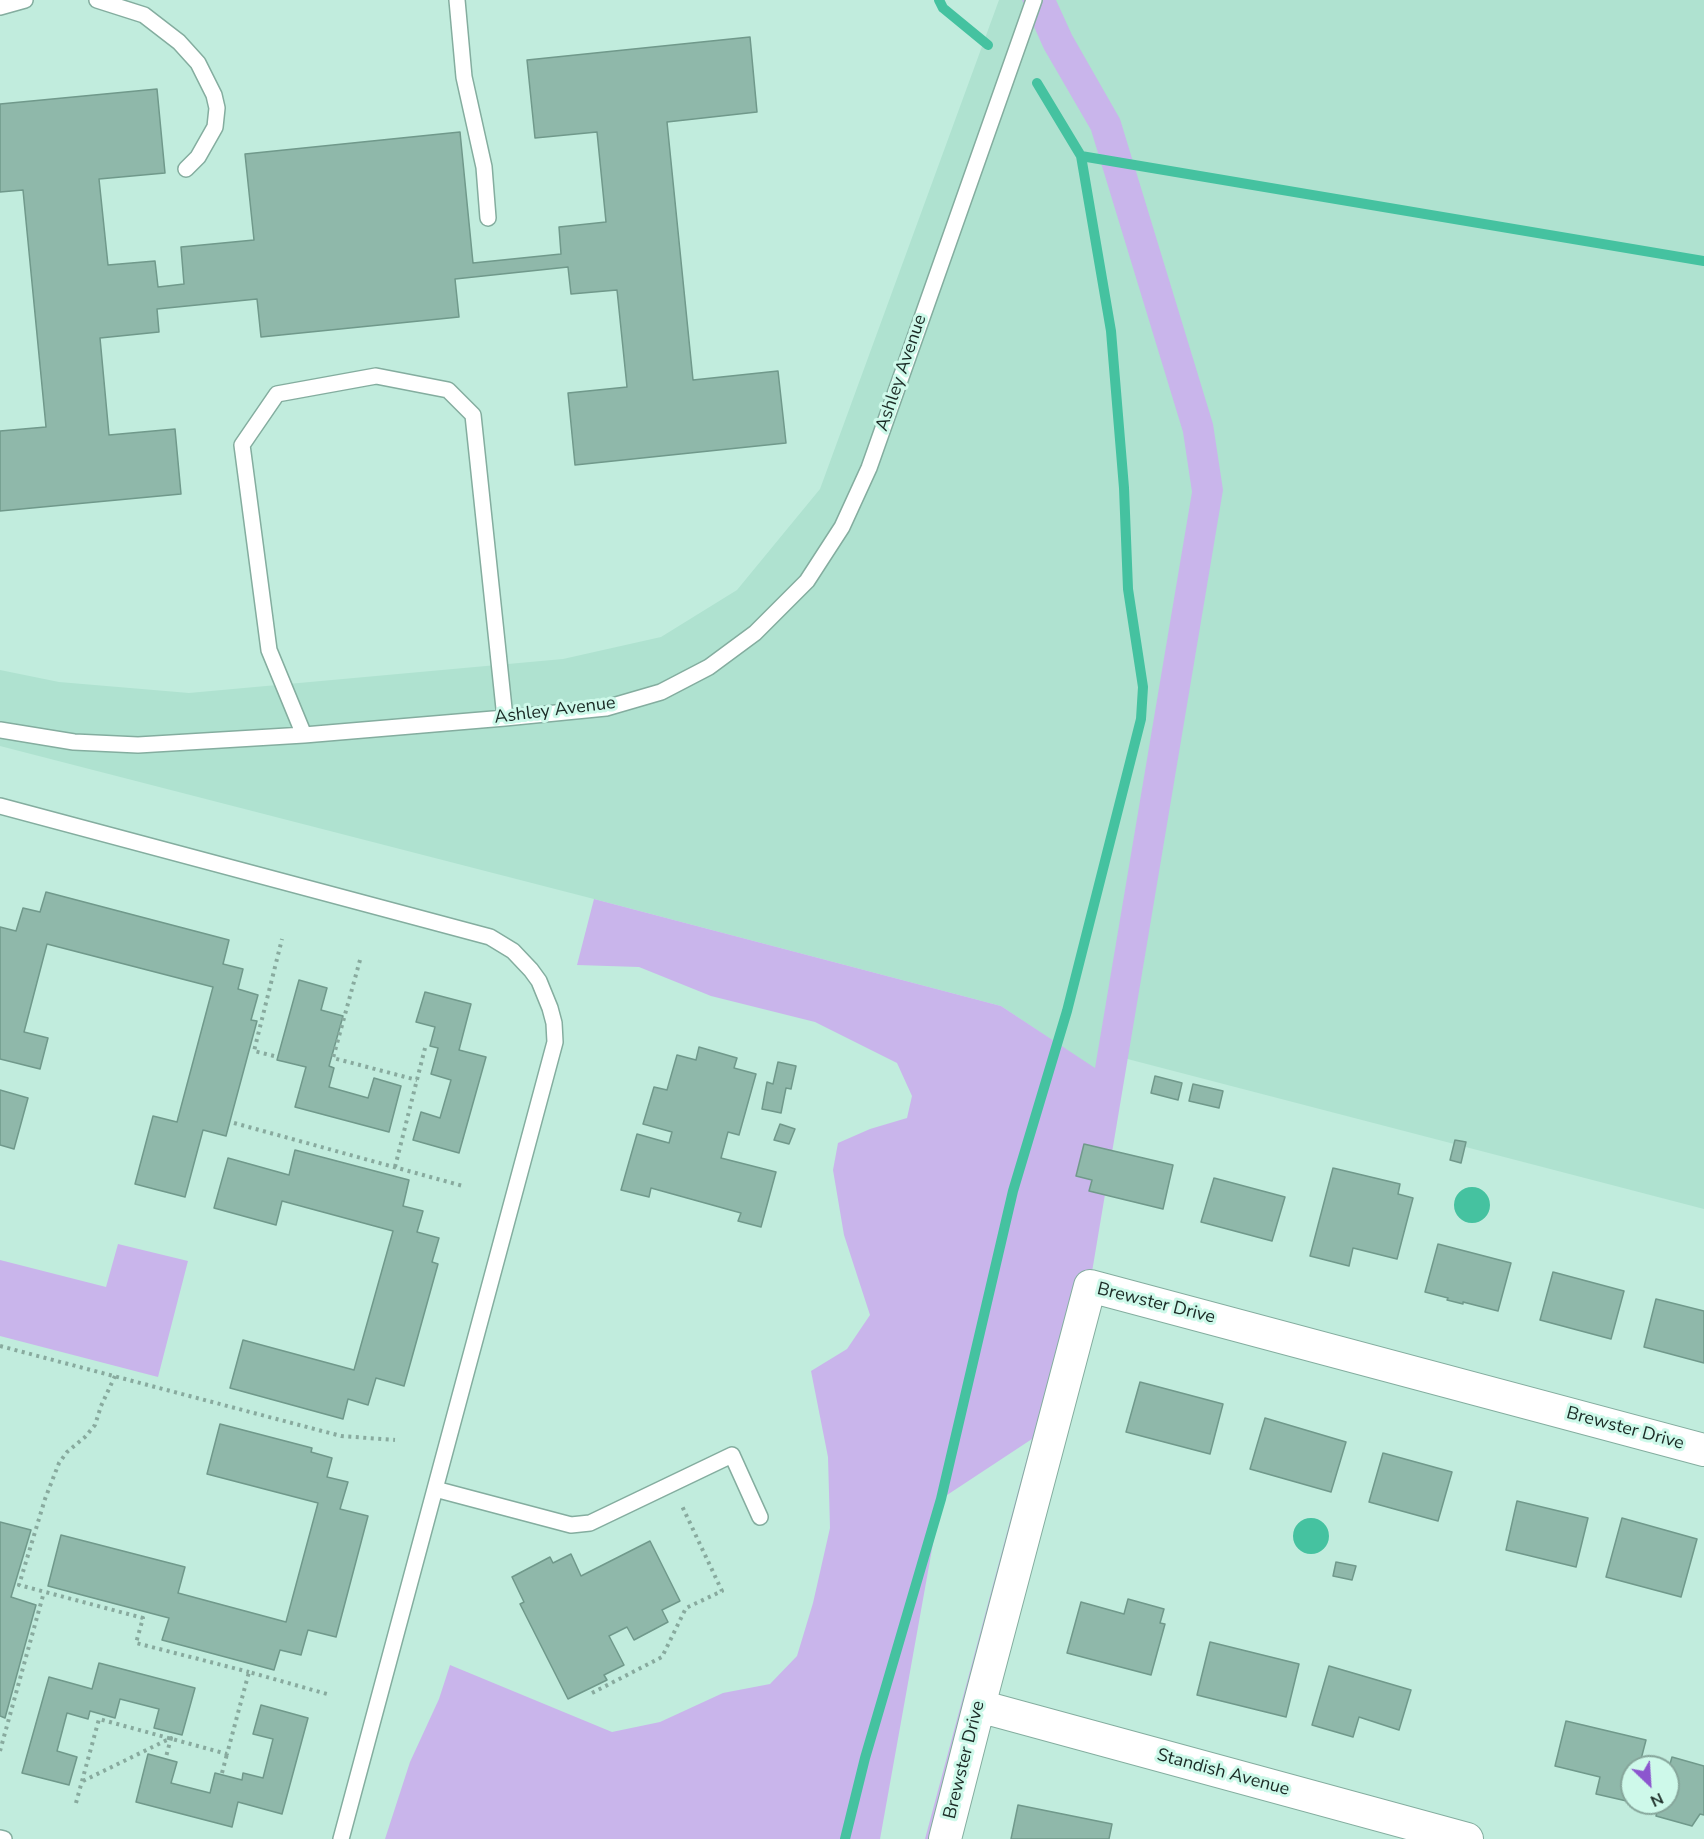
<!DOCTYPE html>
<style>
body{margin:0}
#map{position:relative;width:1704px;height:1839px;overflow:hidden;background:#c1ecdd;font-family:"Nunito Sans",sans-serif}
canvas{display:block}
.north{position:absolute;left:1620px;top:1755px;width:60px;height:60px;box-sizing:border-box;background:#cef9ea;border:2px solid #86a69b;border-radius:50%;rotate:155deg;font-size:16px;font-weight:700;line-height:24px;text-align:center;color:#1a2a25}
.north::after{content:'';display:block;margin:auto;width:21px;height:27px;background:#8c56ce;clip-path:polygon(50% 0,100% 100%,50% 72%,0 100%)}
</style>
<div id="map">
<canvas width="1704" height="1839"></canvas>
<div class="north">N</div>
</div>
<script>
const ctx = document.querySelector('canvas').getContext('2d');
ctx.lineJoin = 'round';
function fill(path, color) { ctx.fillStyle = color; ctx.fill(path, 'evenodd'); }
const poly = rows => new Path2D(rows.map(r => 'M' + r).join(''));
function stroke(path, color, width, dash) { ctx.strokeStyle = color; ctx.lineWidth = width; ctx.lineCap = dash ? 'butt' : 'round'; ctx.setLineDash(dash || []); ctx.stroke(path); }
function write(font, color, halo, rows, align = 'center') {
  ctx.font = font + ' "Nunito Sans",sans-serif'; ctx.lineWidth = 6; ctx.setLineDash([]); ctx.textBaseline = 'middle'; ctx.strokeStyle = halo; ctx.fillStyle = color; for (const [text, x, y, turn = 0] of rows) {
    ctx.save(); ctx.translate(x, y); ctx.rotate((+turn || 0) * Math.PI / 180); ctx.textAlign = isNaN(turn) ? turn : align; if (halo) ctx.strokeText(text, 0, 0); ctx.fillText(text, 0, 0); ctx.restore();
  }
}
fill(poly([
 [999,0,1704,0,1704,1209,1116,1056,1095,1069,1001,1006,594,899,0,746,0,670,59,682,189,693,563,659,661,637,737,590,820,489]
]), '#afe2d0');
fill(poly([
 [1022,0,1056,0,1072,35,1120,119,1213,424,1223,490,1063,1445,957,1839,925,1839,1032,1439,941,1499,880,1839,385,1839,410,1762,439,1699,450,1665,612,1732,660,1722,723,1693,770,1684,797,1656,813,1603,830,1528,828,1457,811,1371,847,1349,870,1315,844,1235,833,1170,838,1143,870,1129,907,1118,912,1096,897,1063,815,1022,711,996,639,967,577,965,594,899,1001,1006,1095,1068,1192,492,1183,432,1091,130,1044,49],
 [118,1244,188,1261,158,1377,0,1336,0,1260,106,1287]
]), '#c9b5eb');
fill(poly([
 '1454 1205a18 18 0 1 1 36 0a18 18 0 1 1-36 0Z',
 '1293 1536a18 18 0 1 1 36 0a18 18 0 1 1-36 0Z'
]), '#45c2a0');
stroke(poly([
 [939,0,943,8,988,45],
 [1081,156,1704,261],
 [845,1839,865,1758,941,1499,1013,1191,1067,1011,1141,719,1143,687,1128,589,1124,488,1111,331,1081,156,1037,83]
]), '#45c2a0', 10);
const building = poly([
 [750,37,757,112,667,122,693,380,778,371,786,443,575,465,568,393,627,387,617,290,571,294,568,267,455,279,459,317,261,337,257,299,157,309,159,332,100,338,109,435,175,429,181,494,0,511,0,431,46,427,23,190,0,192,0,104,157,89,165,173,99,179,108,265,155,261,158,287,184,284,181,247,254,240,245,154,460,132,473,263,561,254,559,227,606,222,597,132,535,138,527,60,750,37],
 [46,892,229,940,223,964,243,969,238,989,258,995,251,1020,257,1021,226,1136,203,1130,185,1197,135,1184,153,1116,177,1122,213,987,47,944,24,1032,48,1038,40,1069,0,1059,0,927,16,931,23,908,40,912,46,892],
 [299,980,327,988,321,1010,343,1016,329,1066,334,1068,329,1087,368,1098,374,1078,401,1086,389,1132,295,1107,306,1067,277,1060,299,980],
 [425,992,471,1004,459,1050,486,1057,459,1153,413,1140,421,1112,440,1118,451,1080,431,1074,438,1048,430,1046,435,1027,416,1022,425,992],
 [699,1047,737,1058,734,1068,756,1074,739,1135,728,1132,721,1158,776,1172,761,1227,738,1221,741,1213,651,1188,649,1197,621,1190,637,1134,669,1143,672,1132,643,1124,654,1087,667,1090,677,1055,696,1060,699,1047],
 [778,1062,796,1066,791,1089,786,1088,781,1113,762,1109,767,1082,773,1084,778,1062],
 [1155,1076,1182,1083,1178,1100,1151,1093,1155,1076],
 [1193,1084,1223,1091,1219,1108,1189,1101,1193,1084],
 [0,1090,28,1098,14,1149,0,1145,0,1090],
 [780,1124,795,1129,789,1144,774,1140,780,1124],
 [1455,1140,1466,1142,1461,1163,1450,1160,1455,1140],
 [1084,1144,1173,1165,1163,1209,1089,1191,1092,1180,1076,1176,1084,1144],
 [295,1150,409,1180,403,1206,423,1211,417,1232,439,1238,432,1262,438,1264,404,1386,376,1378,368,1405,348,1399,343,1419,230,1388,243,1340,354,1370,393,1231,282,1201,276,1225,214,1208,228,1158,289,1175,295,1150],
 [1333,1168,1400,1184,1398,1194,1413,1198,1397,1259,1353,1248,1349,1266,1310,1256,1333,1168],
 [1214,1178,1285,1197,1272,1241,1201,1222,1214,1178],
 [1438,1244,1511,1263,1498,1311,1463,1302,1463,1304,1447,1300,1448,1298,1425,1292,1438,1244],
 [1553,1272,1624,1291,1611,1339,1540,1320,1553,1272],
 [1656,1299,1704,1311,1704,1363,1644,1347,1656,1299],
 [1140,1382,1223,1404,1210,1454,1126,1432,1140,1382],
 [1265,1418,1346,1442,1331,1492,1250,1469,1265,1418],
 [220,1424,312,1448,311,1452,332,1458,327,1477,348,1482,340,1509,368,1516,336,1637,308,1630,301,1655,280,1650,274,1670,162,1640,169,1618,48,1586,61,1535,185,1567,178,1593,286,1622,318,1503,207,1474,220,1424],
 [1383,1453,1452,1472,1438,1521,1369,1502,1383,1453],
 [1517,1501,1588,1518,1576,1567,1506,1550,1517,1501],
 [1622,1518,1697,1539,1681,1597,1606,1577,1622,1518],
 [0,1522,31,1530,11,1597,36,1605,5,1718,0,1716,0,1522],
 [650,1541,680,1601,662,1610,668,1622,634,1640,627,1627,609,1636,624,1665,604,1675,607,1680,568,1699,520,1604,524,1602,512,1577,550,1557,553,1563,571,1554,581,1576,650,1541],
 [1336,1562,1356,1566,1352,1580,1333,1576,1336,1562],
 [1128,1599,1164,1609,1160,1623,1165,1624,1151,1675,1067,1653,1081,1602,1124,1614,1128,1599],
 [1210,1642,1299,1664,1286,1717,1197,1695,1210,1642],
 [99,1663,195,1688,182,1735,154,1728,159,1709,120,1699,115,1718,90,1711,88,1719,67,1713,57,1751,77,1757,69,1785,22,1773,49,1677,92,1689,99,1663],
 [1329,1666,1411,1690,1399,1730,1359,1717,1353,1737,1312,1725,1329,1666],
 [261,1705,308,1718,282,1814,238,1802,232,1827,136,1802,148,1754,177,1762,171,1783,210,1793,215,1773,242,1780,243,1773,263,1778,273,1739,253,1734,261,1705],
 [1566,1721,1646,1740,1639,1767,1632,1767,1631,1802,1596,1794,1600,1777,1555,1766,1566,1721],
 [1672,1757,1704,1766,1704,1815,1700,1814,1692,1826,1656,1816,1659,1803,1668,1803,1668,1771,1672,1757],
 [1018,1805,1112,1824,1109,1839,1011,1839,1018,1805]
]);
fill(building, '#8fb8aa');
stroke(building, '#70998b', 1.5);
const lane = poly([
 [97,0,144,15,179,42,198,63,214,95,217,108,215,127,198,157,186,169],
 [457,0,464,77,484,167,488,218],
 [0,7,25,0],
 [0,730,74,742,138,745,304,735,505,718,606,708,661,692,709,667,755,633,807,581,842,527,869,468,1034,0],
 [304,735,269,650,242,445,277,394,376,376,448,390,473,415,505,718],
 [0,806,490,937,513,951,531,970,539,981,550,1008,554,1023,555,1042,341,1839],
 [435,1489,571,1525,590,1523,732,1455,760,1517],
 [0,1838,4,1839]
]);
const street = poly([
 [979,1706,1467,1839],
 [945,1839,979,1706,1090,1286,1704,1450]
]);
stroke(lane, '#84ad9f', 18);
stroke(street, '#84ad9f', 34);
stroke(poly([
 [360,960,333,1058,417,1080],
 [274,1056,254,1051,282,939],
 [234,1123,463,1186],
 [395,1167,425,1048],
 [0,1346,341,1436,395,1440],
 [115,1376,101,1406,95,1425,85,1437,67,1452,59,1463,45,1499,19,1585,143,1618,136,1643,249,1672],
 [592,1693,662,1657,686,1608,722,1591,682,1506],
 [0,1751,44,1592],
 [222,1773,227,1754],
 [83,1781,171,1738,166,1757],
 [76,1803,99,1719,227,1754,249,1672,327,1694]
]), '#88aa9e', 4, [3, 4.5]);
stroke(lane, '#fff', 15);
stroke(street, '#fff', 32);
write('18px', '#1a2a25', '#cef9ea', [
 ["Ashley Avenue",902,373,-71],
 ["Ashley Avenue",555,711,-7],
 ["Brewster Drive",1156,1304,14],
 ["Brewster Drive",1625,1429,15],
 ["Brewster Drive",965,1760,-76],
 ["Standish Avenue",1223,1773,15]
]);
</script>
